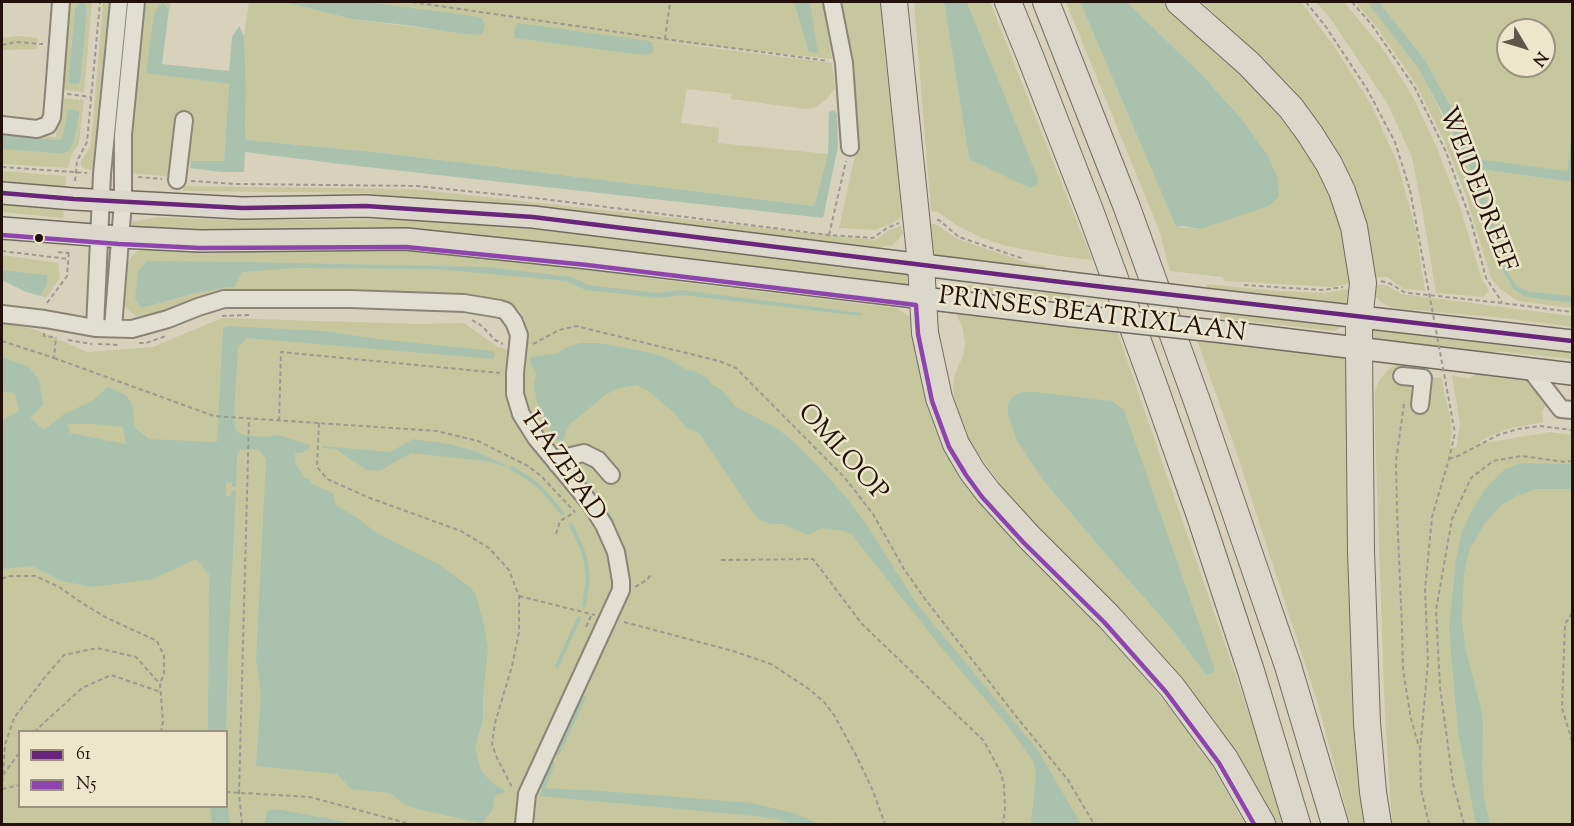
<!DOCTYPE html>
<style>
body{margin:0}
#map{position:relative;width:1574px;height:826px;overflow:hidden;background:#d8d2bc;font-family:"Sorts Mill Goudy",serif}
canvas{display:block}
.frame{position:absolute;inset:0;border:3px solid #23120c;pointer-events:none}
.legend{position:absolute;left:18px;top:730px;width:210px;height:78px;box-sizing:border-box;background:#eee6cb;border:2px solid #9d917f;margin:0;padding:8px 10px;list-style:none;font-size:18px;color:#23120c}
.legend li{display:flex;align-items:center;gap:12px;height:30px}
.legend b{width:30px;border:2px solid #9d917f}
.north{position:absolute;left:1496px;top:18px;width:60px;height:60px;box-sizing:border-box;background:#eee6cb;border:2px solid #9d917f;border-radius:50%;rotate:128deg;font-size:16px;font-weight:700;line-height:24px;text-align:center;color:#23120c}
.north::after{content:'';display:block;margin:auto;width:21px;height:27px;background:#62554a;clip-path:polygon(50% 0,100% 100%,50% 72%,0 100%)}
</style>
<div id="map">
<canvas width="1574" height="826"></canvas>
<div class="frame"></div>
<ul class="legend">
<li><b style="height:8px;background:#68257a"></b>61</li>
<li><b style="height:8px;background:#8e44ad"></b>N5</li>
</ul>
<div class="north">N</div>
</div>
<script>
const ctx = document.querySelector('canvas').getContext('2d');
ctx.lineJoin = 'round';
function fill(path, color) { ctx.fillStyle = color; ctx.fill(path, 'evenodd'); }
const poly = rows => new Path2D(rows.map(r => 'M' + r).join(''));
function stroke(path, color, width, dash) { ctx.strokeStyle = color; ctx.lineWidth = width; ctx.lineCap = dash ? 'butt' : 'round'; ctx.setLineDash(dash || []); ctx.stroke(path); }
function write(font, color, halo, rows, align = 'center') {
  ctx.font = font + ' "Sorts Mill Goudy",serif'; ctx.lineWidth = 5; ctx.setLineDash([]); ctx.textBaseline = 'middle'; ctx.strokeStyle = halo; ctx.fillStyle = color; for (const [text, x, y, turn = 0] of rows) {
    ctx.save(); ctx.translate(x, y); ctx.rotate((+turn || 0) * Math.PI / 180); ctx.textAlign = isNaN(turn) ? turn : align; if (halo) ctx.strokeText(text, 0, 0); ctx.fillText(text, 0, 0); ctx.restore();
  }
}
fill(poly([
 [69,2,80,2,75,9,68,81,71,84,80,81,81,77,87,9,85,2,83,2,92,2,84,92,60,90],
 [103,2,110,2,111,10,107,29,94,165,93,170,86,169,81,166,81,161,89,149,91,143],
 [140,2,171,2,169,10,164,3,163,3,146,72,229,84,224,161,191,161,190,163,176,163,174,177,128,173],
 [249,2,289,2,352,19,476,35,311,2,823,2,832,59,648,40,832,63,835,88,827,99,816,107,806,109,731,99,732,94,687,89,681,123,719,128,718,143,828,154,814,206,384,153,248,140,245,137,246,89,244,36],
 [838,2,881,2,885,55,898,157,901,217,893,223,876,230,839,228,857,146],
 [914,2,944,2,969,159,1038,178,967,2,990,2,1092,260,1060,256,1006,246,980,237,958,226,938,212,931,211],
 [1066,2,1080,2,1176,227,1200,229,1267,154,1241,118,1205,78,1127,2,1169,2,1251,73,1332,184,1357,282,1333,287,1224,281,1223,277,1170,271,1159,230],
 [1202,2,1301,2,1333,45,1372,106,1397,162,1416,230,1425,291,1404,289,1387,277,1367,278,1338,157,1312,114,1292,87],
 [1316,2,1344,2,1383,49,1413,97,1437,148,1460,207,1482,280,1489,290,1484,297,1436,293,1422,208,1412,157,1387,103,1330,18],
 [1355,2,1367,2,1369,4,1418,68,1470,168,1499,263,1513,289,1525,297,1572,303,1572,308,1518,301,1500,289,1491,278,1466,196,1445,142,1415,83,1378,29],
 [1379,2,1572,2,1572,132,1567,172,1477,160,1453,111,1425,60],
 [1508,30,1544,30,1544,66,1508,66],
 [17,36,38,38,37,49,2,50,2,38],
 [60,98,84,100,79,143,72,154,68,168,2,164,2,149,65,154,74,142,80,113,69,110,62,138,58,140,2,135,2,132,56,137],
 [1478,169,1572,182,1572,296,1527,291,1516,285,1509,274,1501,254,1493,221,1478,173],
 [2,171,66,176,65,190,38,188,2,180],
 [184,186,413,189,875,240,889,230,901,226,903,233,898,240,892,245,871,249,419,201,370,193,183,191],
 [2,200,64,205,63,218,2,212],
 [441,216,914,270,916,290,224,234,141,229,132,225,132,222,158,217,227,220,363,220],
 [928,224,935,224,958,239,1031,264,1046,266,1046,269,944,260,938,258,930,246],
 [153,246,385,248,453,251,587,267,648,278,896,308,912,318,920,327,937,429,949,452,999,520,1048,574,1121,649,1191,734,1212,766,1245,824,2,824,2,322,37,330,87,352,153,347,222,318,419,324,464,323,498,347,518,352,527,335,525,320,520,311,511,303,503,300,473,298,209,296,191,301,159,315,146,318,136,316,128,310,123,302,124,269,131,257,140,249],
 [242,272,235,287,230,287,192,294,142,308],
 [20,732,226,732,226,806,20,806],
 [2,255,58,263,60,278,46,298,41,296,48,282,47,275,2,270],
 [1206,284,1279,291,1324,293,1358,287,1357,309,1266,299,1207,288],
 [966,285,1070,295,1071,301,956,294,956,290],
 [1370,285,1386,285,1402,294,1572,316,1572,327,1495,317,1393,308,1381,302,1373,293],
 [953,307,1116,328,1274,786,1285,824,1272,824,1045,535,1014,502,967,439,957,418,953,389,955,374,963,356,965,344,963,329],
 [1017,441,1212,674,1206,675,1170,627,1114,564,1043,480],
 [1219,313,1288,315,1338,326,1340,328,1334,331,1221,318],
 [1362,324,1572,349,1572,359,1505,352,1453,352,1362,342],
 [1196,337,1353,357,1371,824,1350,824,1318,704,1234,445],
 [1408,362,1419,376,1441,378,1451,421,1452,435,1450,449,1456,447,1460,425,1452,375,1469,379,1483,370,1521,376,1548,403,1542,411,1543,422,1511,428,1486,438,1477,444,1550,432,1572,435,1572,824,1392,824,1385,717,1375,431,1375,391,1380,379,1388,370,1396,365]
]), '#c6c79f');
fill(poly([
 [80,2,85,2,87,9,81,77,79,83,71,84,68,81,75,9],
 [285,2,368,2,479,17,482,18,485,27,482,34,476,35,464,34,405,25,352,19],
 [792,2,810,2,818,53,809,52,795,5],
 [944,2,967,2,1038,178,1037,185,1030,188,969,159],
 [1080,2,1127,2,1205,78,1241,118,1267,154,1278,179,1279,196,1269,206,1200,229,1182,226,1176,227],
 [1367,2,1379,2,1425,60,1453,111,1477,159,1567,171,1572,132,1572,182,1479,169,1478,173,1493,221,1501,254,1509,274,1516,285,1527,291,1572,296,1572,303,1525,297,1513,289,1499,263,1470,168,1443,114,1418,68],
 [163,3,164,3,169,10,162,64,229,71,232,37,239,26,244,36,246,89,245,137,248,140,384,153,814,206,828,154,829,112,834,110,837,114,838,147,823,218,349,165,245,152,244,172,221,172,190,168,191,161,224,161,229,84,146,73,154,14,159,6],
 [518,23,649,41,652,43,654,50,650,54,642,55,515,38,514,31],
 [68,110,76,110,80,112,74,142,70,150,64,154,2,149,2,135,58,140,62,138],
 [148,261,241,262,488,267,572,277,588,285,657,293,682,290,862,313,861,316,683,295,658,298,585,290,567,281,435,269,297,268,242,272,235,287,230,287,192,294,142,308,135,299,138,271],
 [2,270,47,275,48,282,41,296,26,292,2,280],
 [228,326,323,331,378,339,493,351,495,354,493,359,246,338,238,348,234,414,235,428,239,433,244,435,265,437,279,435,310,445,309,449,301,453,295,453,296,465,305,478,311,480,310,483,333,493,336,505,356,517,377,533,440,565,470,587,476,595,485,628,488,649,483,695,483,719,475,748,481,771,495,785,505,790,504,793,498,794,495,797,492,811,482,823,413,808,404,804,390,793,351,789,337,774,256,766,261,695,256,659,266,459,260,451,255,449,240,450,237,455,236,487,232,487,232,482,226,483,226,496,231,496,231,491,236,491,228,652,226,731,208,731,209,574,196,559,153,579,93,587,62,581,32,566,2,569,2,420,19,411,15,393,2,391,2,357,29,367,39,380,43,405,30,418,44,430,64,414,92,401,108,387,126,395,132,404,135,428,149,439,217,442,223,328],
 [68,424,94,424,123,427,126,444,70,433],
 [580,343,600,343,652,353,667,358,687,370,694,371,708,378,711,384,722,390,735,406,778,429,796,444,821,469,851,503,868,527,917,604,1037,749,1081,824,1031,824,1036,773,1033,761,1007,725,940,646,852,535,845,531,822,528,808,535,783,524,770,524,760,520,753,513,699,433,687,428,672,411,647,390,636,385,620,388,605,395,569,425,562,443,555,439,536,399,534,384,536,373,530,363,531,357,558,353,564,348],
 [1023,392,1035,392,1112,401,1124,410,1215,670,1211,674,1206,675,1170,627,1114,564,1043,480,1017,441,1008,415,1008,403,1013,396],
 [413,439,449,444,475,451,512,468,485,461,411,453,379,471,366,470,336,449,322,448,322,446,390,452],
 [1521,463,1572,464,1572,489,1537,489,1516,496,1501,505,1485,523,1469,551,1464,574,1462,618,1465,647,1480,704,1483,723,1482,768,1484,798,1490,824,1476,824,1458,732,1449,629,1453,588,1456,558,1462,532,1472,510,1486,488,1505,469],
 [543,788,603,791,752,803,793,813,820,824,791,824,778,819,755,816,539,796],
 [227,801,230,824,212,824,210,807,226,806],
 [277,809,350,823,352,824,264,824,267,811]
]), '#aac2ad');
stroke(poly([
 [512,468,531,480,543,490,562,513],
 [577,468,593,491],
 [601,502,612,521],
 [571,525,582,548,586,561,588,579,584,605],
 [557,666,579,618],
 [558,753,584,698],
 [543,788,553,764]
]), '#aac2ad', 4);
const minor = poly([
 [832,2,844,63,850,147],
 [2,125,37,129,48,125,52,117,54,93,61,2],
 [177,180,184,120],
 [2,314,45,319,95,328,132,329,168,319,198,307,224,299,350,299,464,303,500,309,506,311,514,322,519,335,515,373,515,394,521,414,536,438,590,503,604,525,616,552,621,581,621,590,527,794,524,824],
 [95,328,102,174,119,2],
 [113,328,123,202,123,135,136,2],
 [1530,369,1561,409,1572,410],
 [1402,376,1423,378,1420,405],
 [557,464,571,456,584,453,598,460,611,475]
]);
const major = poly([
 [2,193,74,199,242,208,366,206,533,217,1061,282],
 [2,228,120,237,200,241,406,239,588,258,1074,316],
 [1211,300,1572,341],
 [1224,332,1572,374]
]);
const highway = poly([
 [894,2,921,264,925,333,939,398,956,444,972,471,988,492,1029,537,1109,617,1172,687,1225,759,1262,824],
 [1008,2,1030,56,1091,213,1155,388,1200,516,1251,671,1297,824],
 [1046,2,1126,205,1198,404,1288,666,1335,824],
 [1179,2,1249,64,1291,108,1310,134,1329,164,1342,191,1354,227,1363,283,1359,322,1359,349,1361,551,1367,723,1373,792,1378,824]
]);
stroke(minor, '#8a8477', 20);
stroke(major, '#716b5f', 24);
stroke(highway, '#716b5f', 28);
stroke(poly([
 [412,2,665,39,828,61],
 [1306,2,1326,27,1367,89,1395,142,1410,190],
 [1352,2,1372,25,1415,88,1446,152,1471,221,1486,278,1502,302],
 [665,39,670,2],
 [2,45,16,42,43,44],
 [67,94,91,97],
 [2,167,87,173],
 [138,177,162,179],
 [75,181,77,161,87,142,100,2],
 [191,181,237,184,417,186,543,199,829,235,873,238,887,228,899,223],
 [937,220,939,220,959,237,1024,259],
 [829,235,846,161],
 [2,251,68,259],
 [58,252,69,253],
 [1381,281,1391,284,1404,292,1409,293,1502,303,1572,312],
 [1244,285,1322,290,1343,287],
 [47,303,67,276,69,250],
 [222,316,252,315],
 [472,320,482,326,495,340,503,344],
 [44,333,44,336,54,337],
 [68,340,92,344],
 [2,341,54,358,56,337],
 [139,343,146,343,166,336],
 [98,344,119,345],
 [533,344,559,330,576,326,719,361,736,368,845,478,873,514,904,569,925,599,1019,720,1068,780,1094,824],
 [54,358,214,416,437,431,478,441,528,466,541,476,575,512],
 [1404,404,1396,461,1397,512,1402,627,1403,670,1411,719,1419,747],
 [279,421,281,352,500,373],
 [319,423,317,467,327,479,370,498,461,531,489,548,509,570,519,596,519,632,512,666,495,723,492,744,497,758,513,789],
 [1449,459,1458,456,1498,435,1518,429,1540,426,1572,430],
 [556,534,560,521,575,512],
 [721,560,813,559,862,624,984,741,1001,773,1004,785,1005,808,1003,824],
 [2,579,8,576,35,576,59,587,82,603,107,618,157,641,164,656,164,673,160,684],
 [635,587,647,580,652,573],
 [519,596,595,615],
 [1572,613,1565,624,1562,708,1572,741],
 [624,622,733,651,771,664,809,689,824,702,834,715,857,757,873,791,885,824],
 [586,627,591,616],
 [34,732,82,688,111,675,161,692],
 [3,775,20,752],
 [2,789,5,745,14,718,45,677,64,655,97,648,136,657,160,684,163,722,161,732],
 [2,789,20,785],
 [226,792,310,797,410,824],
 [242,824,239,793,249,420],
 [1429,824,1421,789,1420,750,1428,662,1425,590,1432,517,1449,459,1455,433],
 [1464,824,1453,783,1440,687,1436,610,1452,519,1471,478,1493,461,1522,456,1565,462,1572,461]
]), '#9d9991', 2, [4.5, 3]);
stroke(minor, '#e1ded2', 16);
stroke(major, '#dbd8cb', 21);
stroke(highway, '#dbd8cb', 26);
const majorBridge = poly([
 [1061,282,1211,300],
 [1074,316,1224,332]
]);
stroke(majorBridge, '#716b5f', 24, []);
stroke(poly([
 [1410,190,1455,433]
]), '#9d9991', 2, [4.5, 3]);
stroke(majorBridge, '#dbd8cb', 21);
stroke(poly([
 [2,193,74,199,242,208,366,206,533,217,1061,282,1572,341]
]), '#68257a', 4.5);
stroke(poly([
 [2,235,119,244,200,248,406,247,587,265,916,305,918,334,932,401,949,447,966,475,982,497,1023,542,1104,622,1166,692,1219,763,1254,824]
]), '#8e44ad', 4.5);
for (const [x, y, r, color] of [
 [39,238,5,"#23120c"]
]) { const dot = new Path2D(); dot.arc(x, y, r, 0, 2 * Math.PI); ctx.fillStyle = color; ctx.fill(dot); stroke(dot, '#eee6cb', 2); }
write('26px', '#23120c', '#eee6cb', [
 ["WEIDEDREEF",1475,190,69],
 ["PRINSES BEATRIXLAAN",1092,317,7],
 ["OMLOOP",841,454,48],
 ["HAZEPAD",562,468,55]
]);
</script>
